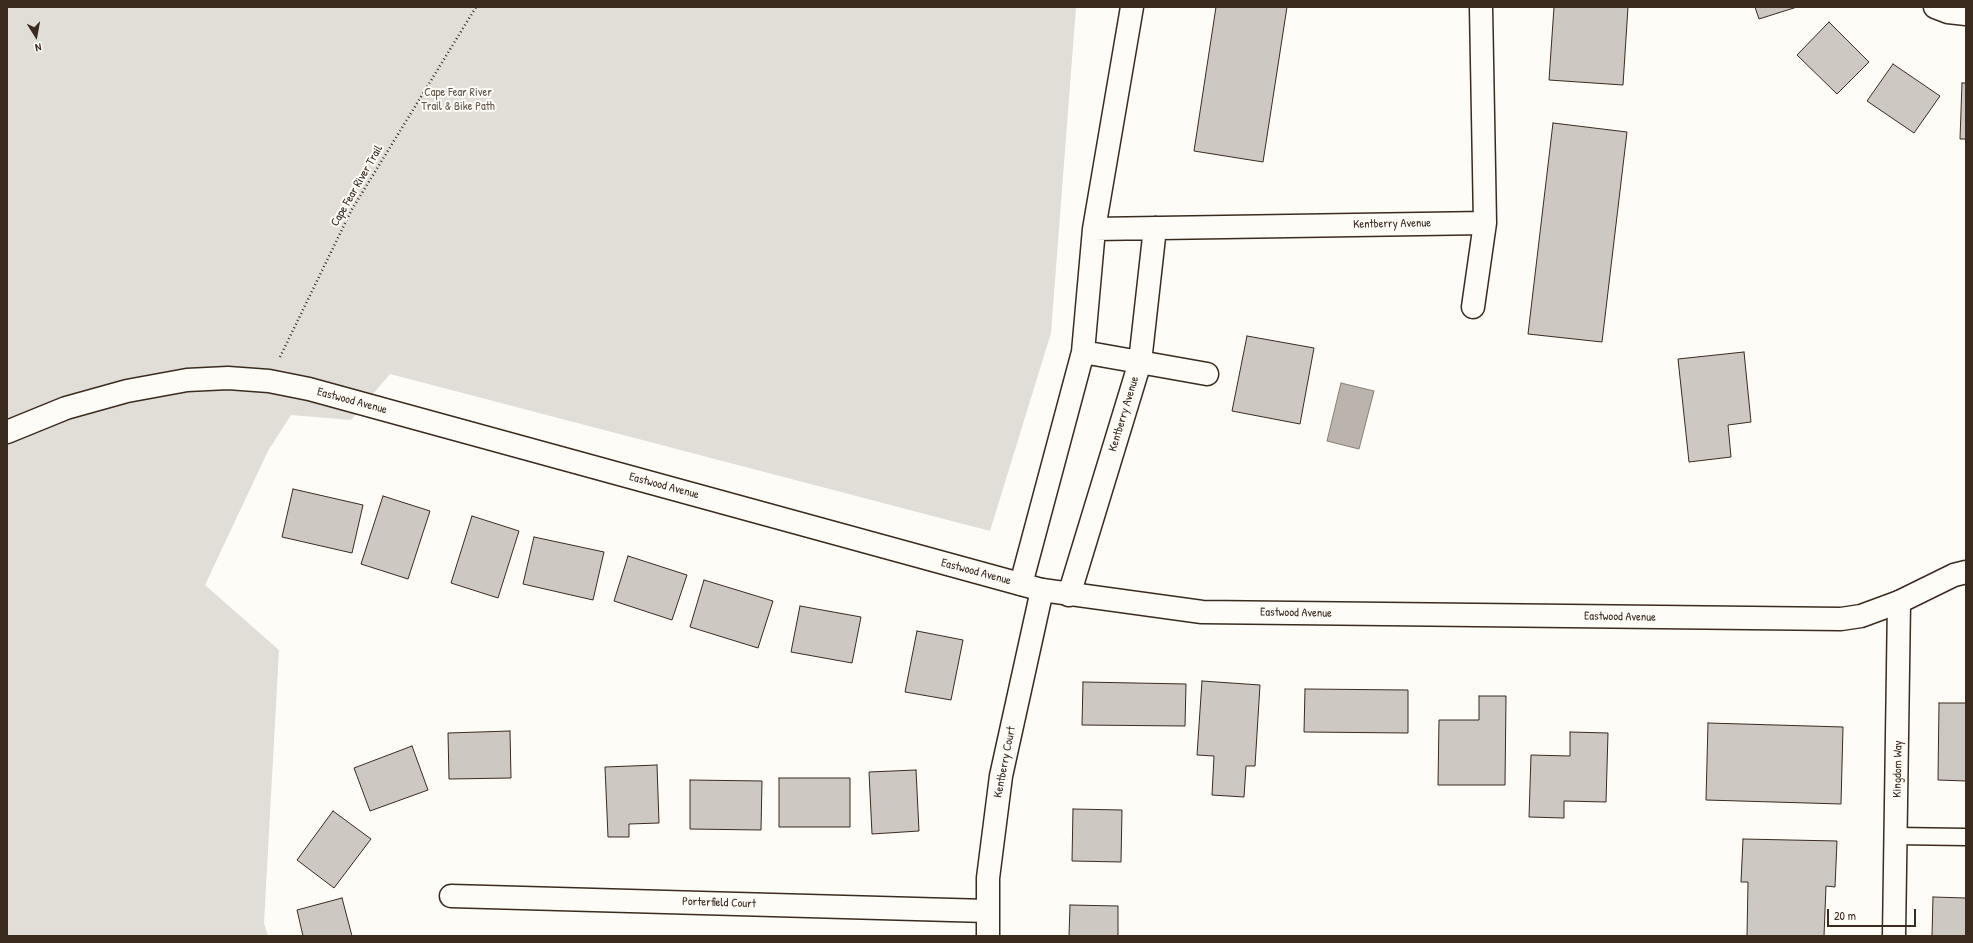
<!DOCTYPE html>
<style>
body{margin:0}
#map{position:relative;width:1973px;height:943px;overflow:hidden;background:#fdfcf7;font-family:"Patrick Hand",sans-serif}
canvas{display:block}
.frame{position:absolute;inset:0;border:8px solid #3b2a1e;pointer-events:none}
.north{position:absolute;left:16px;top:16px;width:40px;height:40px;-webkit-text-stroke:3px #fdfcf7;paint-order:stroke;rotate:169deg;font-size:11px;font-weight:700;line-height:16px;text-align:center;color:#3b2a1e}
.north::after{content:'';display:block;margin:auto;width:14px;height:18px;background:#3b2a1e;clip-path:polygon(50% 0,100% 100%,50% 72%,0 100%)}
.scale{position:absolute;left:1827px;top:909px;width:89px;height:18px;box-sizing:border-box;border:2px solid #3b2a1e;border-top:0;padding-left:5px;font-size:12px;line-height:14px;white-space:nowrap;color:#3b2a1e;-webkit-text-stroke:3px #fdfcf7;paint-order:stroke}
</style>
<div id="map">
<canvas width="1973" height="943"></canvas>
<div class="frame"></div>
<div class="north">N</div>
<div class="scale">20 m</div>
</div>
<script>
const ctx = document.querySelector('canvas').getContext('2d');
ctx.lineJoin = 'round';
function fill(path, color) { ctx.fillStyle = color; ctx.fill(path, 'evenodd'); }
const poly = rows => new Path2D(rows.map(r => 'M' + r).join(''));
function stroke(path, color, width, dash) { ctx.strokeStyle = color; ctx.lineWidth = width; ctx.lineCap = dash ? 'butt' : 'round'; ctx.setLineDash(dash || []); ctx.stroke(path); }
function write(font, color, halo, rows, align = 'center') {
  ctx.font = font + ' "Patrick Hand",sans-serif'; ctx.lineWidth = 4; ctx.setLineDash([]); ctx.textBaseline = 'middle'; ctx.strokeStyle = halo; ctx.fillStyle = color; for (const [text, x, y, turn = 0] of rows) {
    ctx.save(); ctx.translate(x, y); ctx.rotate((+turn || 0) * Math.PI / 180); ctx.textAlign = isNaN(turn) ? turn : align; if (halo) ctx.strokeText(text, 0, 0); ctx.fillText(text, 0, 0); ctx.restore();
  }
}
fill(poly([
 [7,7,1076,7,1051,333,990,531,390,374,351,420,291,415,268,451,205,585,279,650,264,923,268,936,7,936]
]), '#e1ded7');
const water = poly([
 [1341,383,1374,391,1359,449,1327,441,1341,383]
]);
fill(water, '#bbb4ad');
stroke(water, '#887d74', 1);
const building = poly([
 [1216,7,1287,7,1263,162,1194,151,1216,7],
 [1554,7,1628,7,1623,85,1549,80,1554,7],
 [1755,7,1797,7,1759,19,1755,7],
 [1829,22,1869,62,1837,94,1797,55,1829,22],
 [1893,64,1940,96,1914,133,1867,101,1893,64],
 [1962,83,1966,83,1966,139,1960,139,1962,83],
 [1553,123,1627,132,1602,342,1528,334,1553,123],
 [1247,336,1314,348,1300,424,1232,411,1247,336],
 [1744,352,1751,422,1728,425,1731,457,1689,462,1678,359,1744,352],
 [293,489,363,505,352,553,282,537,293,489],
 [383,496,430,511,408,579,361,564,383,496],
 [472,516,519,531,498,598,451,583,472,516],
 [534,537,604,552,593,600,523,584,534,537],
 [628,556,687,575,672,620,614,601,628,556],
 [704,580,773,601,758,648,690,627,704,580],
 [800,606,861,617,852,663,791,652,800,606],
 [917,631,963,640,951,700,905,692,917,631],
 [1202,681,1260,685,1255,766,1246,766,1244,797,1212,795,1214,756,1197,755,1202,681],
 [1083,682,1186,684,1185,726,1082,725,1083,682],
 [1305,689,1408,690,1408,733,1304,732,1305,689],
 [1479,696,1506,696,1505,785,1438,785,1439,720,1479,720,1479,696],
 [1939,703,1966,703,1966,781,1938,780,1939,703],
 [1708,723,1843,727,1841,804,1706,800,1708,723],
 [510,731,511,778,449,779,448,733,510,731],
 [1570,732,1608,733,1606,802,1564,801,1564,818,1529,817,1531,755,1570,756,1570,732],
 [412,746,428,790,370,811,354,768,412,746],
 [657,765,659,823,629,824,629,837,608,837,605,767,657,765],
 [916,770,919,831,872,834,869,772,916,770],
 [779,778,850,778,850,827,779,827,779,778],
 [690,780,762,781,761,830,690,829,690,780],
 [1073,809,1122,810,1121,862,1072,861,1073,809],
 [333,811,371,839,334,888,297,860,333,811],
 [1743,839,1837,841,1835,887,1826,886,1824,936,1747,936,1748,882,1741,882,1743,839],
 [1933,897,1966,898,1966,936,1932,936,1933,897],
 [342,898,352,936,303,936,297,910,342,898],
 [1070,905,1118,906,1118,936,1069,936,1070,905]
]);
fill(building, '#cdc8c2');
stroke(building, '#3b2a1e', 1);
const service = poly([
 [1896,836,1966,837]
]);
const minor = poly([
 [1132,7,1094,229,1485,223],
 [1935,7,1948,12,1966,14],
 [1473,307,1485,223,1481,7],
 [1083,352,1207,374],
 [1021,584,1083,352,1094,229],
 [1069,595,1140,362,1155,228],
 [451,896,987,911],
 [988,936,988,878,1001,776,1042,590],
 [1894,936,1899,602]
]);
const tertiary = poly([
 [7,432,66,408,127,391,187,380,228,378,269,381,309,389,1042,590,1202,612,1841,619,1861,616,1899,602,1954,575,1966,572]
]);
stroke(service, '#3b2a1e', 19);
stroke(minor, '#3b2a1e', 25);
stroke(tertiary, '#3b2a1e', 25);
stroke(poly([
 [280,357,351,211,476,7]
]), '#3b2a1e', 2.5, [1, 3]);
stroke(service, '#fdfcf7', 16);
stroke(minor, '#fdfcf7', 22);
stroke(tertiary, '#fdfcf7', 22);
write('12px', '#64574c', '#fdfcf7', [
 ["Cape Fear River",458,93],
 ["Trail & Bike Path",458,107]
]);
write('12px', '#3b2a1e', '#fdfcf7', [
 ["Cape Fear River Trail",357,186,-60],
 ["Kentberry Avenue",1392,224,-1],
 ["Eastwood Avenue",352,401,15],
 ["Kentberry Avenue",1124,414,-73],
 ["Eastwood Avenue",664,486,15],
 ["Eastwood Avenue",976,572,15],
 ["Eastwood Avenue",1296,613,1],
 ["Eastwood Avenue",1620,617,1],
 ["Kentberry Court",1005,762,-79],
 ["Kingdom Way",1898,769,-89],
 ["Porterfield Court",719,903,2]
]);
</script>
